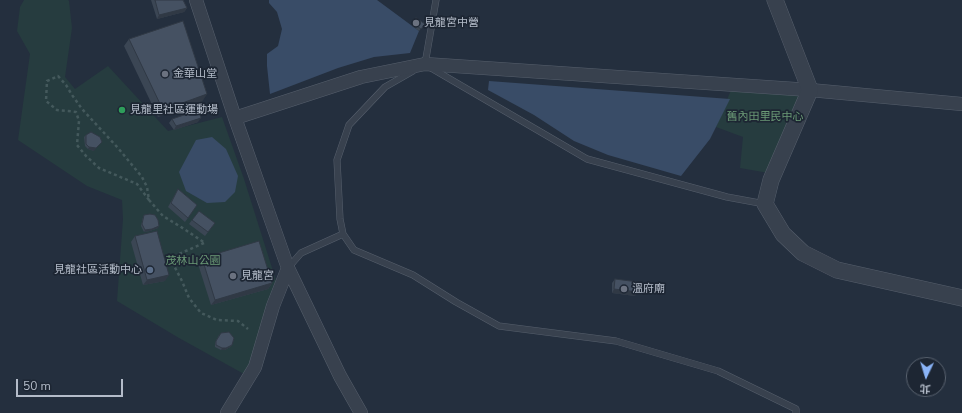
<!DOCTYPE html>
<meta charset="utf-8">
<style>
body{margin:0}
#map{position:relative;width:962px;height:413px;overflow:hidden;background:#242f3e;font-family:"Nunito Sans","Noto Sans TC",sans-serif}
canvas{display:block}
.north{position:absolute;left:906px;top:357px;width:40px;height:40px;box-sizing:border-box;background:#1d2633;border:1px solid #59626f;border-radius:50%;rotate:184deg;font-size:11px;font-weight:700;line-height:16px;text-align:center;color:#b4bcc9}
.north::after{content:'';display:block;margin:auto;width:14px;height:18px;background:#8ab4f8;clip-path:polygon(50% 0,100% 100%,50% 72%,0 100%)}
.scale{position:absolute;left:16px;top:379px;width:107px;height:18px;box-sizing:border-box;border:2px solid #b4bcc9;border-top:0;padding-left:5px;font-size:12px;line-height:14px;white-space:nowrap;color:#b4bcc9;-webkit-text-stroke:3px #1d2633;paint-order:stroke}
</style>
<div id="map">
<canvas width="962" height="413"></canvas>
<div class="north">北</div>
<div class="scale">50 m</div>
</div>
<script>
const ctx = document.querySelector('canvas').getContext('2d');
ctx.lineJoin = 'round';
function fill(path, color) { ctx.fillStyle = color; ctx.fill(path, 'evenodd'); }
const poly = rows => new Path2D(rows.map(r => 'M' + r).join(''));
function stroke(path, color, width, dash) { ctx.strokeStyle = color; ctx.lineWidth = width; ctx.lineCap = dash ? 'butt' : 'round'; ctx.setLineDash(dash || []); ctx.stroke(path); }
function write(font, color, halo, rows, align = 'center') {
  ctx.font = font + ' "Nunito Sans","Noto Sans TC",sans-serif'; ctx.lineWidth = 3.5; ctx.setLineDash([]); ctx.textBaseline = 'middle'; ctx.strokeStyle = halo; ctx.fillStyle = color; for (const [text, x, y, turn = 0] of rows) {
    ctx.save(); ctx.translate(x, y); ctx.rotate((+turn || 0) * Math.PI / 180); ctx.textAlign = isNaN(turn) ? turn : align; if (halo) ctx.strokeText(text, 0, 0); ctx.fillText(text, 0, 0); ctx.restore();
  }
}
fill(poly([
 [24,0,68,0,69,1,72,28,65,77,75,89,108,66,168,131,222,117,244,179,279,290,253,359,244,374,179,338,117,301,123,219,122,200,87,186,18,140,30,54,17,31,20,7],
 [733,85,810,90,774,174,740,168,743,137,716,127]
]), '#263c3f');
fill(poly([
 [269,0,377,0,419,31,410,53,374,57,338,68,270,94,267,66,267,54,278,46,282,29,277,12,269,3],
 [489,81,730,99,710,139,681,176,608,155,574,141,534,115,488,90],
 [212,137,226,149,238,176,235,192,225,202,207,203,186,191,179,172,196,140]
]), '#394c67');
const service = poly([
 [425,64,436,0],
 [431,68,587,159,727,197,765,204],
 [413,71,385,87,349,125,337,160,340,219,343,234,354,250,413,275,456,302,499,326,616,341,718,371,796,409,796,413],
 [288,268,301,253,343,234]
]);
const minor = poly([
 [196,0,235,118,288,268,340,376,361,413],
 [235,118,361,77,425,64,810,90,962,104],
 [227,413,255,367,273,306,288,268]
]);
const tertiary = poly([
 [775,0,810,90,771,180,765,204,783,234,803,253,837,270,962,298]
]);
stroke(service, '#565f6c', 7);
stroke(minor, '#565f6c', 14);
stroke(tertiary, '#565f6c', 17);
stroke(poly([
 [149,200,137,184,99,168,86,156,77,145,79,121,76,112,68,111,57,110,46,101,47,81,58,76,66,85,72,95,82,109,118,148,142,177,147,187,149,200,163,216,181,227,205,243],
 [204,243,170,258,182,281,189,298,201,313,217,320,238,321,248,329]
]), '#44595c', 2.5, [3, 3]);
stroke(service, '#38414e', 6);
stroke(minor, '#38414e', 13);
stroke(tertiary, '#38414e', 16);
fill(poly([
 [151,0,183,0,187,8,184,12,157,19],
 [416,18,425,24,419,31,412,26],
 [129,39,202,102,158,117,124,46],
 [172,119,198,122,174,130,169,123],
 [86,135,94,151,88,149,85,146,84,137],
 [178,189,197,205,185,222,168,207],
 [144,215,158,228,150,231,144,232,141,226,143,217],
 [192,220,215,223,205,236,189,224],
 [135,236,165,281,143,285,131,242],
 [202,258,272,283,268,289,211,305,198,264],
 [615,279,635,296,612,293,612,283],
 [219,335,232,345,230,347,225,350,221,350,215,347,215,343]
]), '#3b4654');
fill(poly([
 [187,8,184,12,157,19,159,15],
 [207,94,202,102,158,117,163,110],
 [201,118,198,122,174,130,176,126],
 [100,144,94,151,88,149,89,147],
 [159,226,158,228,150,231,144,232,145,230],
 [169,275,165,281,143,285,147,280],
 [272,283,268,289,211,305,215,300],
 [614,289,638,292,635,296,612,293],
 [232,345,230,347,225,350,221,350,222,348]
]), '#303945');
const building = poly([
 [155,0,183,0,187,8,159,15,155,0],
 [416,18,425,24,421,29,414,24,416,18],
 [183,21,207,94,163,110,129,39,183,21],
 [199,110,201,118,176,126,172,119,199,110],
 [91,132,100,137,102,142,96,148,89,147,86,144,86,135,91,132],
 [178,189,197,205,188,218,171,203,178,189],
 [199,211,215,223,208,232,192,220,199,211],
 [150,214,155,215,158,220,159,226,152,229,145,230,142,224,144,215,150,214],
 [157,231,169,275,147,280,135,236,157,231],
 [259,241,272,283,215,300,202,258,259,241],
 [615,279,638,282,638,292,614,289,615,279],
 [229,332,234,338,232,345,226,348,222,348,216,345,216,341,221,333,229,332]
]);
fill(building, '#455162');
stroke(building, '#303945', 1);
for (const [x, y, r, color] of [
 [416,23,4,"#6b7280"],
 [165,74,4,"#6b7280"],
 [122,110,4,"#2e9e5b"],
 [150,270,4,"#5c6f8a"],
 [233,276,4,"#6b7280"],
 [624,289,4,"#6b7280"]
]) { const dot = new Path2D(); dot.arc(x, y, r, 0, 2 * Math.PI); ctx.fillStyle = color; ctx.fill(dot); stroke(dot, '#1d2633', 1.5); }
write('11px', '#b4bcc9', '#1d2633', [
 ["見龍宮中營",424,23],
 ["金華山堂",173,74],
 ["見龍里社區運動場",130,110],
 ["見龍社區活動中心",142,270,"right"],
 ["見龍宮",241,276],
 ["溫府廟",632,289]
], 'left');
write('11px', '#6b9a76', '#1d2633', [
 ["舊內田里民中心",765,117],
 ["茂林山公園",193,261]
]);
</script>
